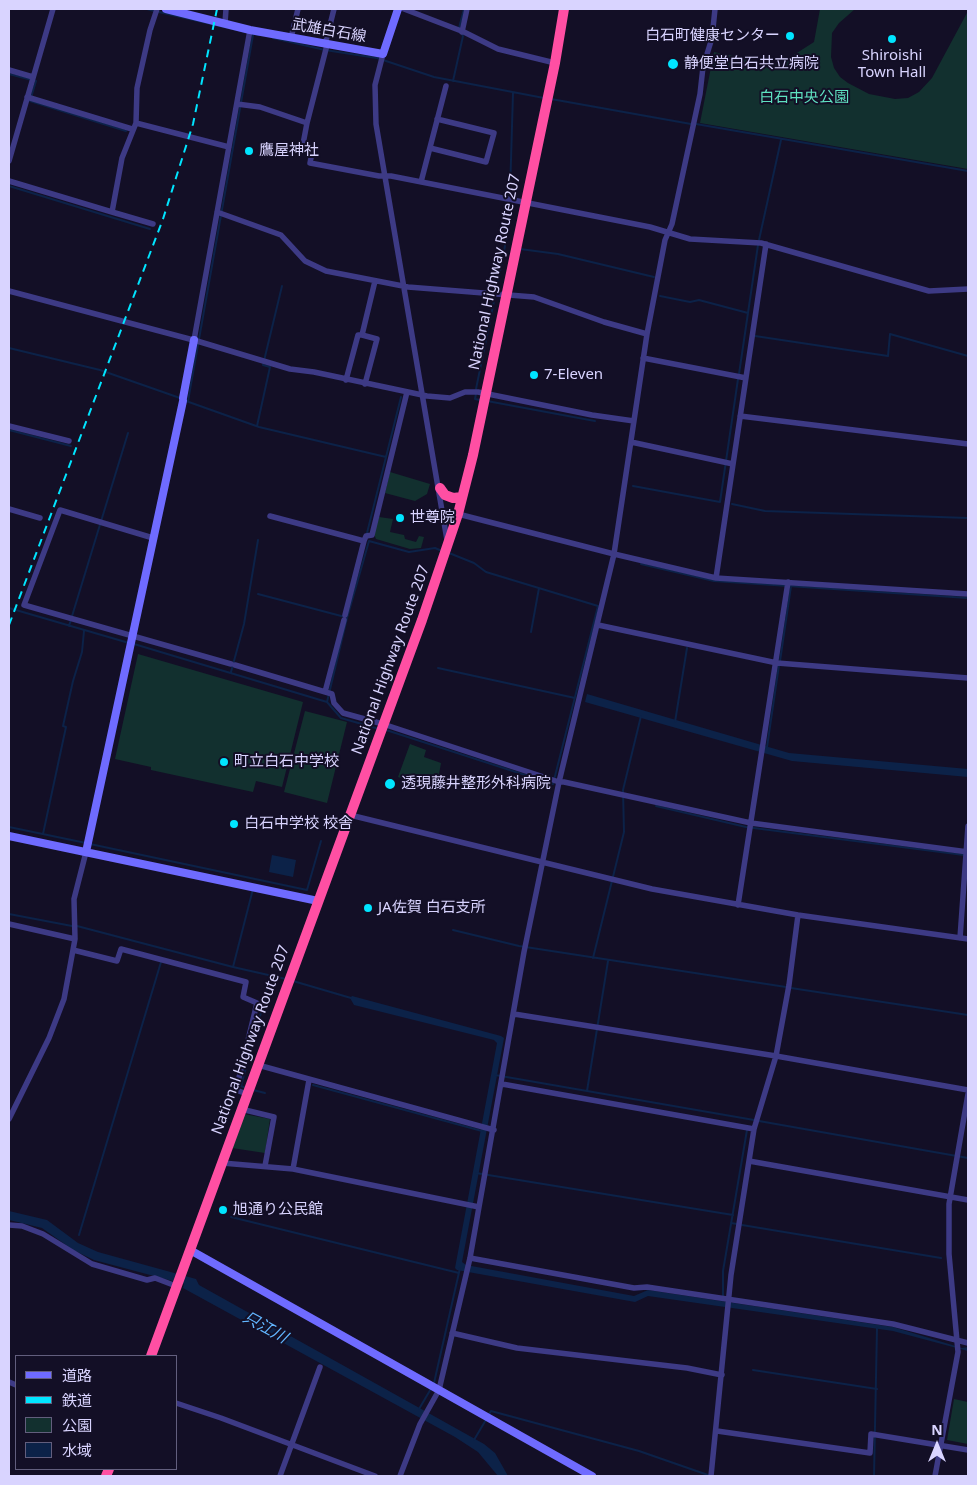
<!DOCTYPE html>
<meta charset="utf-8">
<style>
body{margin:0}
#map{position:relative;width:977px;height:1485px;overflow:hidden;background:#130f26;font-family:"Noto Sans","Noto Sans JP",sans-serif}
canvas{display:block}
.frame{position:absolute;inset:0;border:10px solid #d9d4ff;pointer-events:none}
.legend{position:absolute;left:15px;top:1355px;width:162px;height:115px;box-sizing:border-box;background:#130f26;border:1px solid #625e7d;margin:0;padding:6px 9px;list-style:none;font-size:15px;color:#d9d4ff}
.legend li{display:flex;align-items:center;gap:10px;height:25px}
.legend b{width:25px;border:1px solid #625e7d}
.north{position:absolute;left:912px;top:1420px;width:50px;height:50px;-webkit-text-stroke:4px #130f26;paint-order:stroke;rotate:0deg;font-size:14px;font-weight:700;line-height:20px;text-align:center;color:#d9d4ff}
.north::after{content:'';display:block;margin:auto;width:18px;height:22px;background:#d9d4ff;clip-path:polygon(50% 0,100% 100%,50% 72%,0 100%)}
</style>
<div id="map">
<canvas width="977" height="1485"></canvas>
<div class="frame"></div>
<ul class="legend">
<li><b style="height:6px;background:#6f6bff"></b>道路</li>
<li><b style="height:6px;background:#00e5ff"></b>鉄道</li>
<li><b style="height:14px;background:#12302f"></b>公園</li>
<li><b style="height:14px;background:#0c2248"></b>水域</li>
</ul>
<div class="north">N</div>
</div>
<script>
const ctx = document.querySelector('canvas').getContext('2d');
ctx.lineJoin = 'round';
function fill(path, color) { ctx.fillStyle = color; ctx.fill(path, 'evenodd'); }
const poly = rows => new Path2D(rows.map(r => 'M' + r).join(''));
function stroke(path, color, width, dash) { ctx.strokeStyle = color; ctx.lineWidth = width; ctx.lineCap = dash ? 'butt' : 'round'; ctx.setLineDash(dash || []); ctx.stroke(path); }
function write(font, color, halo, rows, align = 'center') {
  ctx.font = font + ' "Noto Sans","Noto Sans JP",sans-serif'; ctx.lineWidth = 4; ctx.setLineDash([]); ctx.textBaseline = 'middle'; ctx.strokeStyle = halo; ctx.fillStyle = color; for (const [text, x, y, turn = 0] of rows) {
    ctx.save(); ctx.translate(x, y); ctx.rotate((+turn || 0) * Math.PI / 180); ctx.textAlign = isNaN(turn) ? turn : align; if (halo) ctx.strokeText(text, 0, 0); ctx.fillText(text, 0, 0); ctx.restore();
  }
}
fill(poly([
 [820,9,855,9,839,23,832,33,831,57,834,68,840,77,848,83,869,94,895,99,908,98,919,92,932,78,968,11,968,169,700,123,714,52,778,65,814,42],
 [390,472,430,484,427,494,415,501,385,493],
 [379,517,393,519,390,532,404,535,405,539,416,542,419,536,424,537,421,548,410,549,376,539,374,534],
 [138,654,303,702,282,787,256,781,253,792,151,770,151,767,115,759],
 [305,711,347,722,327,803,284,792],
 [410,744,426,750,424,757,441,763,436,791,398,777],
 [244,1114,270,1119,265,1153,232,1148],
 [954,1399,968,1402,968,1444,947,1440]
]), '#12302f');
fill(poly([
 [587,694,789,753,968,769,968,777,792,761,585,702],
 [272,855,296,860,293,877,269,872],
 [352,996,501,1036,504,1038,462,1262,466,1265,634,1296,648,1290,893,1327,962,1348,968,1347,968,1351,893,1331,648,1296,635,1302,457,1270,455,1268,497,1043,494,1040,354,1005,350,998],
 [9,1211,47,1220,78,1243,98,1252,196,1279,199,1285,484,1444,495,1453,508,1476,498,1476,478,1452,455,1437,183,1288,184,1284,94,1260,73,1250,42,1228,9,1220]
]), '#0c2248');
stroke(poly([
 [147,9,154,11],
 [159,12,259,35],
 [459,28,464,9],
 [273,38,325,50,377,58,434,77,544,98],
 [9,74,36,81,30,101,126,131],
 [453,81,463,36,461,32],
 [551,99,691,124],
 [696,124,968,171],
 [9,186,150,229],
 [759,240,781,140],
 [520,249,558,254,654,277],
 [496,291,505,246,510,193,513,93],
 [660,296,690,302,699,300,748,313],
 [755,336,888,356,890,334,968,356],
 [9,348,100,370,180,398],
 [739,374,758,245],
 [476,389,495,296],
 [476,394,475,399,480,400],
 [186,401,259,427,386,457],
 [188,401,253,35],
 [487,401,595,421],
 [257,426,270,367,263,365,282,286],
 [9,430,71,446],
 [633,486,720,502,738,379],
 [732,504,765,511,968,518],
 [367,533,401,397],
 [641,564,714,581,968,598],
 [258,594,345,617],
 [9,608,129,643],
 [69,626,128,433],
 [531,632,539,588],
 [134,644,327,702,341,718,379,729],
 [780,661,791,586],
 [438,668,575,698],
 [231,672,244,624,258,540],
 [327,702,347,618,369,541,409,552,435,548,442,551],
 [675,722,687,648],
 [386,730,553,784,598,606,486,572,474,563,449,553],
 [767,747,779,665],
 [656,806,746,827,964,855],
 [9,827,86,843],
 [43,834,66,727,63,726,73,681,82,652,84,631],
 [90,844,307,890,321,841],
 [9,914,72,926],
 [77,926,233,967,253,889],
 [453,930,519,946,786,987],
 [593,958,624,832,623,790,641,716],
 [233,967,286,979],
 [293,981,351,998],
 [791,988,968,1015],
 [495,1075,754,1120],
 [313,1085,482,1131],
 [246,1088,241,1086,271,976],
 [253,1090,265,1093],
 [587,1091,608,961],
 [759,1121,968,1158],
 [476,1173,733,1215],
 [231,1217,459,1273],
 [731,1223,737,1224],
 [742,1225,941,1258],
 [79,1235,161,962],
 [723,1296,723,1271,747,1130],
 [753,1370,877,1389],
 [434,1383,460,1268],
 [419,1409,432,1387],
 [489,1414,491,1411,639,1451,708,1475],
 [474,1440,487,1418],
 [874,1476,877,1328]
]), '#0c2248', 2);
stroke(poly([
 [157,9,150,30,137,88,136,123,229,147],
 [404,9,464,32,498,49,555,63],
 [225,23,226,9],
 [462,32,467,9],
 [291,38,298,9],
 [325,45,334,9],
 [383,54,375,85,376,124,447,540],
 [9,70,33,77],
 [27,97,132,129],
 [237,104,260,107,307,123,303,144,312,153,310,163,379,176,391,176,650,227,690,239,761,243,929,291,968,289],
 [307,123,327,45],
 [430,148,486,162,494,133,437,119],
 [9,161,53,9],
 [9,181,112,212,122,158,136,123],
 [421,182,446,86],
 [112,212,153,224],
 [217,212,281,235,305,261,326,271,408,287,534,297,604,322,647,334],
 [9,291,197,341,290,369,314,372,427,396,450,398,465,392,478,392,592,415,634,421],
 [194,340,250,30],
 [643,358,746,378],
 [346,380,358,335,362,335],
 [365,384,377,339,362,335,375,281],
 [740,416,968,444],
 [9,426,69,441],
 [631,442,733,464],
 [9,509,40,518],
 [458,514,614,554,716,578,968,594],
 [270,516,364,541],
 [153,538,60,510,24,605,231,664],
 [716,578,766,244],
 [345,615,364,541,366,536,372,535,407,392],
 [598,625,777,663,968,678],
 [235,665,332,694,334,703,343,713,383,724,559,782,564,782,751,823,968,852],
 [325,692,344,620],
 [350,815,652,889,798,915,968,939],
 [738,905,788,582],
 [9,924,75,939],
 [960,938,968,826],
 [73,950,117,961,121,949,246,982,243,997,257,1003,236,1090,247,1094],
 [514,1014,776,1056,968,1090],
 [258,1065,494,1130],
 [502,1084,754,1129],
 [241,1109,274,1117,265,1166],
 [9,1119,49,1038,64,999,75,939,74,899,86,852],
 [749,1161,968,1200],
 [222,1163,293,1169,479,1207],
 [293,1169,309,1080],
 [9,1225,22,1226,43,1234,92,1264,147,1280,155,1278,176,1286],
 [470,1258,634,1288,647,1287,893,1324,968,1343],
 [452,1333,517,1348,687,1368,722,1375],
 [9,1382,16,1385],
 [176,1403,221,1418,375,1476],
 [717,1431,870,1453,871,1434,968,1450],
 [280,1476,320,1367],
 [400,1476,420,1424,439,1390,470,1258,524,952,559,782,614,554,647,334,665,240,672,224,700,94,703,67,712,38,715,9],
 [711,1476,731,1275,754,1129,776,1056,789,985,798,915],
 [935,1476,958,1352,949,1254,949,1204,968,1094]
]), '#3d3a85', 5.5);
stroke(poly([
 [166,9,250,30,383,54,398,9],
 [183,398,194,340],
 [9,836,318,901],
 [86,852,183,401],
 [190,1250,592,1476]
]), '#6f6bff', 8);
stroke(poly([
 [440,488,445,495,453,498,462,497],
 [151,1356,422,620,458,514,473,455,555,63,564,9],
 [106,1476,109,1469]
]), '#ff4fa3', 10);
stroke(poly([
 [9,625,163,219,193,124,217,9]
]), '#00e5ff', 2, [8, 6]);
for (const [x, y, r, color] of [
 [790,36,5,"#00e5ff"],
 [892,39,5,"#00e5ff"],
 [673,64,6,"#00e5ff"],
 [249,151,5,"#00e5ff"],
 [534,375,5,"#00e5ff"],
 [400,518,5,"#00e5ff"],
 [224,762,5,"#00e5ff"],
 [390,784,6,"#00e5ff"],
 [234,824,5,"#00e5ff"],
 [368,908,5,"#00e5ff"],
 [223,1210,5,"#00e5ff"]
]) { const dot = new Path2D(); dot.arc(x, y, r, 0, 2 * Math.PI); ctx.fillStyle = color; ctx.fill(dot); stroke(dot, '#130f26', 2); }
write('15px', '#d9d4ff', '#130f26', [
 ["武雄白石線",329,31,10],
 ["National Highway Route 207",495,272,-78],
 ["National Highway Route 207",391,660,-70],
 ["National Highway Route 207",251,1040,-70]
]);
write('15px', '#d9d4ff', '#130f26', [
 ["白石町健康センター",780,36,"right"],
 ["Shiroishi",892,56,"center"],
 ["Town Hall",892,73,"center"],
 ["静便堂白石共立病院",684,64],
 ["鷹屋神社",259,151],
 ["7-Eleven",544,375],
 ["世尊院",410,518],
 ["町立白石中学校",234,762],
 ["透現藤井整形外科病院",401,784],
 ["白石中学校 校舎",244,824],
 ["JA佐賀 白石支所",378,908],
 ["旭通り公民館",233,1210]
], 'left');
write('15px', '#5fe0c0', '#130f26', [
 ["白石中央公園",804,98]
]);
write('italic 16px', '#62b6ff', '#130f26', [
 ["只江川",265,1328,29]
]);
</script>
